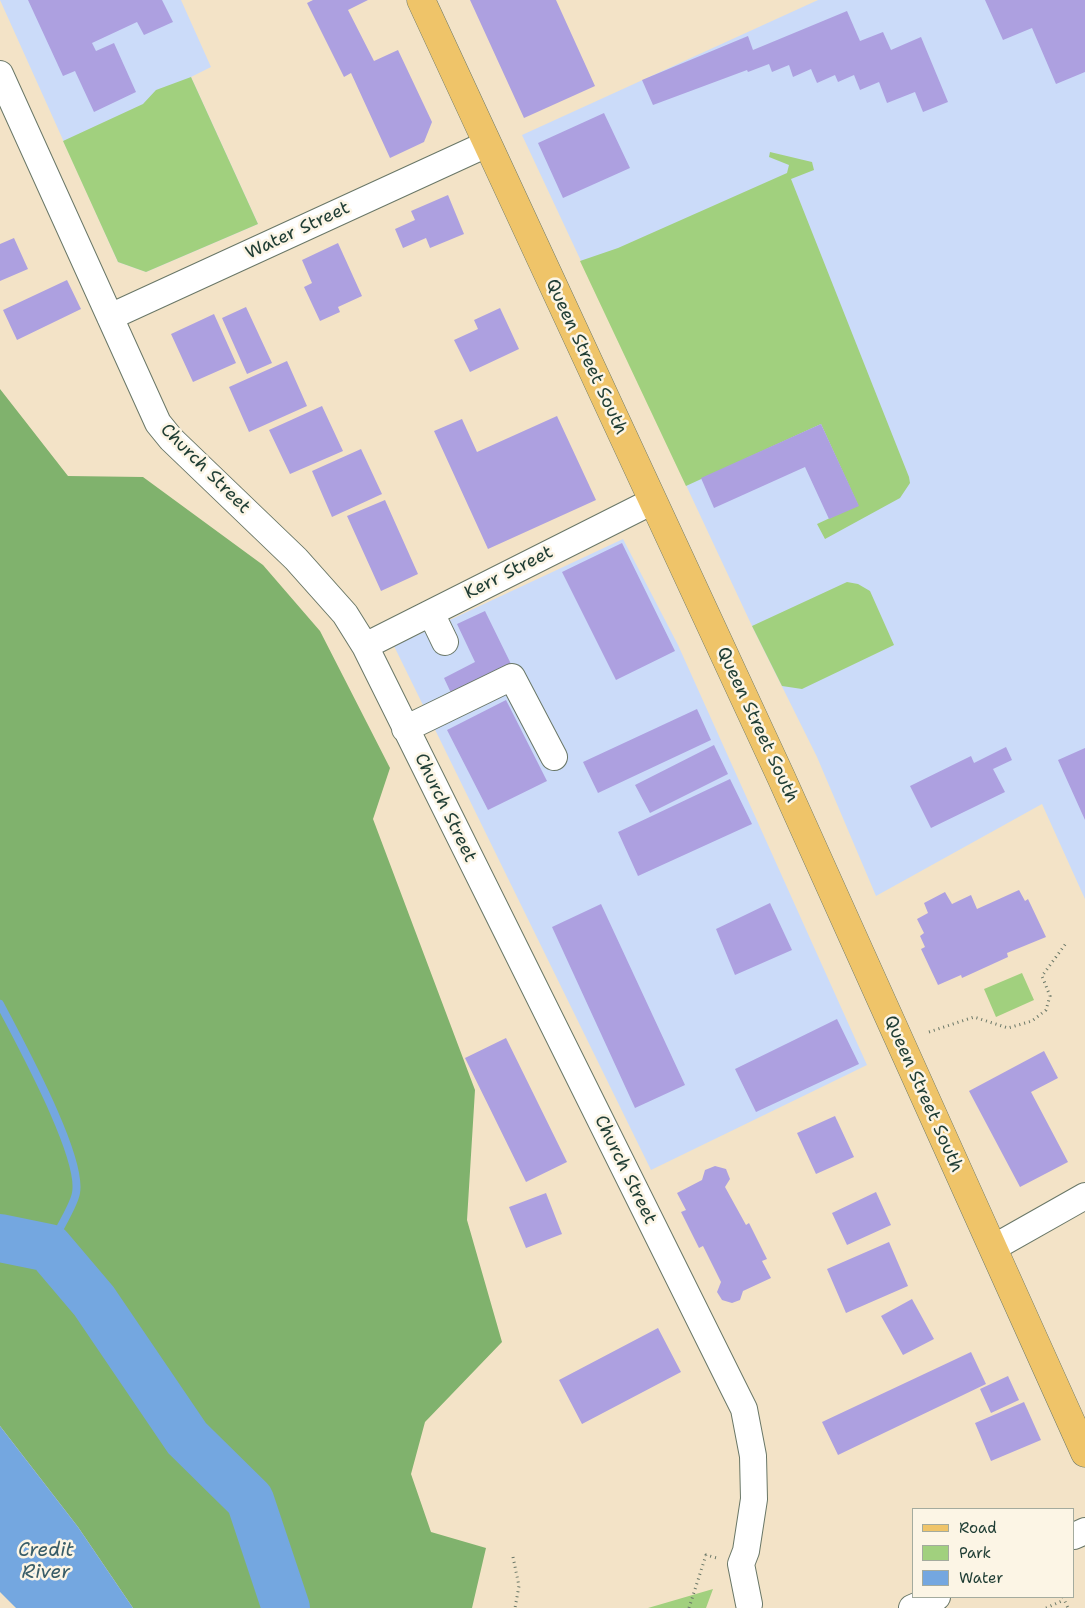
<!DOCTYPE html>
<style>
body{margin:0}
#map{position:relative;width:1085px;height:1608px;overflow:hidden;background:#f3e3c7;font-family:"Shantell Sans",sans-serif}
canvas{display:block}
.legend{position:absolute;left:912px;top:1508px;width:162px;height:90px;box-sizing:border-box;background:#fcf5e5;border:1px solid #a4ab9e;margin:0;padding:6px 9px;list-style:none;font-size:15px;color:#1f3d34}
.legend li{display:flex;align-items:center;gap:10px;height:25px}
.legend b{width:25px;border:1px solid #a4ab9e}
</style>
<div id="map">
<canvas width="1085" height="1608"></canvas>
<ul class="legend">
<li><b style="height:6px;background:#efc469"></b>Road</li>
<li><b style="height:14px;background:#a1d07e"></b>Park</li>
<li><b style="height:14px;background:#74a7e0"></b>Water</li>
</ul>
</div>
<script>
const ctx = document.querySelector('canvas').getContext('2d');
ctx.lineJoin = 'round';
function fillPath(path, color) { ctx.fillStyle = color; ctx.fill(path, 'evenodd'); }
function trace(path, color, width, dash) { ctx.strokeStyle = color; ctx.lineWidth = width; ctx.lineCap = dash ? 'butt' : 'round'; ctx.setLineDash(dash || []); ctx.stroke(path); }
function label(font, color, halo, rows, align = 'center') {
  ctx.font = font + ' "Shantell Sans",sans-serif'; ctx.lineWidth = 5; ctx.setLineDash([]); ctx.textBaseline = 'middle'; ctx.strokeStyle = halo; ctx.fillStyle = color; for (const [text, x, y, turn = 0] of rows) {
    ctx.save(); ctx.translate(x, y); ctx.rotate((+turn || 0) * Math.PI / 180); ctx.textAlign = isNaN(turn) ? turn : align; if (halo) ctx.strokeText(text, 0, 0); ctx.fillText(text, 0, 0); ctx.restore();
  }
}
const built = new Path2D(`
 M0,0H181L211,67L191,77L258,224L146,272L118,262Z
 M818,0H1085V899L1042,804L876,896L817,757L752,626L522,135Z
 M623,539L678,645L867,1065L651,1170L394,646Z`);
const green = new Path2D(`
 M191,77L258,224L146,272L118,262L63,141L143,104L156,90Z
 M770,152L812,162L814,170L791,179L909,477L910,483L900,498L825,539L817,524L858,505L821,424L686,486L580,261L618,248L787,173L789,165L769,157Z
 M847,582L858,584L870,591L894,645L802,689L782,686L752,626Z
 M1022,973L1034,1000L996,1017L984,989Z
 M713,1589L706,1608H648Z`);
const forest = new Path2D(`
 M0,389L68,476L143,477L263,565L320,631L390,768L373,819L475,1090L467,1220L502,1342L425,1422L411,1474L431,1532L486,1548L472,1608H133L78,1527L0,1426Z`);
const water = new Path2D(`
 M0,1426L78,1527L133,1608H16L0,1592Z`);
const stream = new Path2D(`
 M0,1004C19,1041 83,1156 76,1193C74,1206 56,1234 49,1248`);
const river = new Path2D(`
 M0,1238L49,1248L94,1301L187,1438L250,1500L286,1608`);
const building = new Path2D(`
 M28,0H162L173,22L144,35L137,22L92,43L96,51L114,43L136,92L94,112L75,71L63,76Z
 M313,0H368L348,10L374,61L398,50L432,122L424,142L390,158L351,73L344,77L307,3Z
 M470,0H556L595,86L524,118Z
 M985,0H1085V72L1056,84L1032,28L1003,40Z
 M847,11L860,41L883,32L891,50L921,37L948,102L923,112L915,92L887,103L879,82L860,90L854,75L838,82L835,75L817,83L811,69L793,77L789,65L772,72L769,64L748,72L747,70L653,105L642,80L748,36L753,50Z
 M604,113L630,168L563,198L538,143Z
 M448,195L464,234L430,248L426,238L403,248L395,229L415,220L411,211Z
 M14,238L28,269L0,281V244Z
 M338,243L362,296L338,307L340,312L320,321L304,287L312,283L302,260Z
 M67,280L81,309L17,340L3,310Z
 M246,307L272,363L247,374L222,318Z
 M500,308L519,349L470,372L454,340L478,329L474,320Z
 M214,314L236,363L193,382L171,334Z
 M287,361L307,406L249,432L229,387Z
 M322,406L343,451L290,474L269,430Z
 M557,416L596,500L488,549L434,431L462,419L477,452Z
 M821,424L859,506L829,519L805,467L714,508L701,478Z
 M361,449L382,494L332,517L312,471Z
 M385,500L418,574L381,591L347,516Z
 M622,543L675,651L616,680L562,572Z
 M485,611L511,664L451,693L444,678L475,662L457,624Z
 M506,700L547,781L488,810L447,730Z
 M697,709L711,740L598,793L583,762Z
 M714,745L728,774L650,813L635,785Z
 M1006,747L1012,760L993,769L1005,792L931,828L910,786L971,756L974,763Z
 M1085,748V820L1058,760Z
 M730,779L752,824L638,876L618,832Z
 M1019,890L1025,901L1028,899L1046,937L1007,953L1008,957L962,978L961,975L938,985L921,949L925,947L920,936L924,933L917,919L928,913L924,903L945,892L952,904L971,895L977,909Z
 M770,903L792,950L735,975L716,929Z
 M601,904L685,1085L635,1108L552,927Z
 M837,1019L859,1064L756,1112L735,1069Z
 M506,1038L567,1162L526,1182L465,1058Z
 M1044,1051L1058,1078L1031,1092L1068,1162L1020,1187L969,1091Z
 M835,1116L854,1157L816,1174L797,1133Z
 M715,1166L726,1169L730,1179L725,1187L746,1225L749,1223L767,1259L762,1261L771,1278L743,1291L740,1300L732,1303L722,1300L717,1292L721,1282L703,1246L699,1248L681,1212L686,1210L677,1193L702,1180L705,1170Z
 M876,1192L891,1225L847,1245L832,1213Z
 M546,1193L562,1234L526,1248L509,1207Z
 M889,1242L908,1286L846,1313L827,1269Z
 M912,1299L934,1339L903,1355L881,1316Z
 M658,1328L681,1372L582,1424L559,1380Z
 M971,1352L986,1384L838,1455L822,1422Z
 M1008,1376L1019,1400L991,1413L980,1389Z
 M1024,1402L1041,1440L991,1461L975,1423Z`);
const path = new Path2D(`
 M929,1032L974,1017L1008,1028L1032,1021L1046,1010L1050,996L1042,976L1067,942
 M513,1557L519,1586L515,1608
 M1063,1597L1068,1608
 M689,1608L706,1555L717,1558
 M1046,1608L1064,1600`);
const minor = new Path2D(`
 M0,74L158,423L171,439L296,559L345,614L365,646L732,1385L744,1409L753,1456L754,1499L746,1551L741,1564L749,1604
 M110,317L487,144
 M431,613L445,642
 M365,646L653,501
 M405,729L512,677L554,757
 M993,1248L1085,1196
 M1074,1536L1085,1531
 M912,1608L937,1597`);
const major = new Path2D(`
 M421,0L781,777L1085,1453`);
const streetNames = [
 ["Water Street",298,231,-25],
 ["Queen Street South",586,357,65],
 ["Church Street",205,469,45],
 ["Kerr Street",509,573,-27],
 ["Queen Street South",757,725,65],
 ["Church Street",445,808,64],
 ["Queen Street South",923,1094,66],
 ["Church Street",625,1170,64]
];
const waterNames = [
 ["Credit",46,1551],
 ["River",46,1573]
];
fillPath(built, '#cbdbf9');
fillPath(green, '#a1d07e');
fillPath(forest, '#80b26d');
fillPath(water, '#74a7e0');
trace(stream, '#74a7e0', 8);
trace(river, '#74a7e0', 48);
fillPath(building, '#ada0e0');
trace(minor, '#697767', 28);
trace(major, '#697767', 29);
trace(path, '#697767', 3, [1, 4]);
trace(minor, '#fff', 26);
trace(major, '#efc469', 28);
label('18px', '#1f3d34', '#fcf5e5', streetNames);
label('italic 19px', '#395d68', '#fcf5e5', waterNames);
</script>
